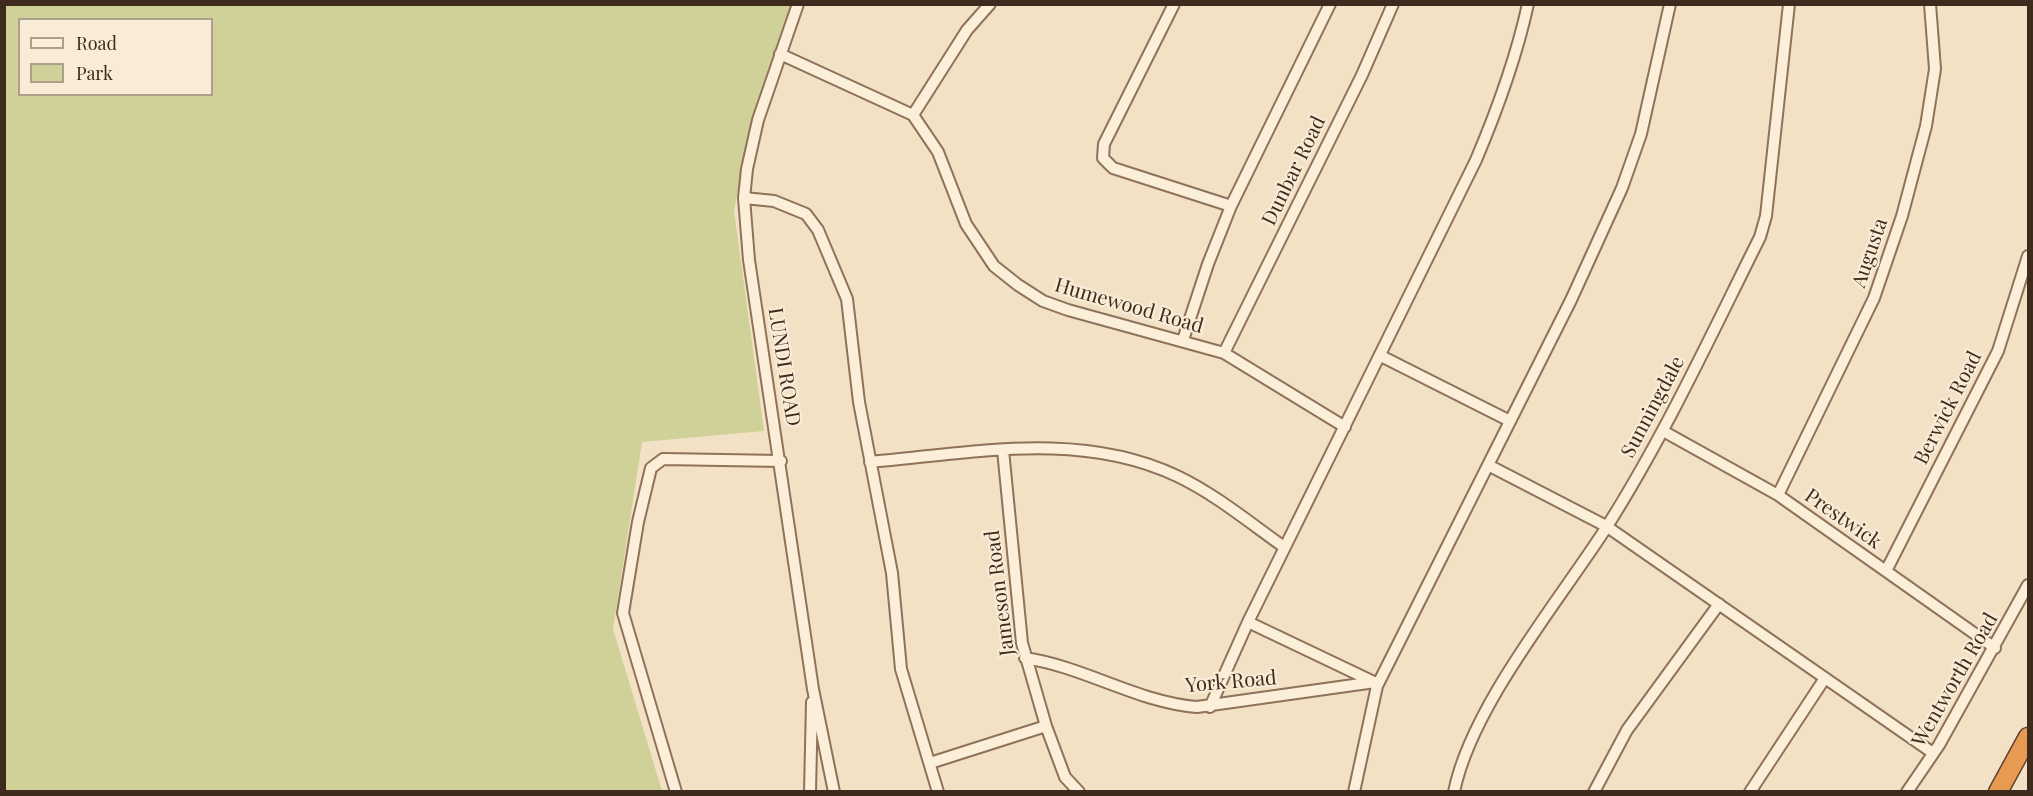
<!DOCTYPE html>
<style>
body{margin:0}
#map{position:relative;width:2033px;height:796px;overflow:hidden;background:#f2e1c5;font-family:"Playfair Display",serif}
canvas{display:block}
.frame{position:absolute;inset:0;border:6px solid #3e2b1e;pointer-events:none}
.legend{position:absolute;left:18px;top:18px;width:195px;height:78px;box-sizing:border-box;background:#f8ecd6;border:2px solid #ae9f8c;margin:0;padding:8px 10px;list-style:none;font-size:18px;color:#3e2b1e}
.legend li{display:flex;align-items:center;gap:12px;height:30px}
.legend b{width:30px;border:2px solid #ae9f8c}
</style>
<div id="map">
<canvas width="2033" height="796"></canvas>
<div class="frame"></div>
<ul class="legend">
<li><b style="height:8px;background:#fbefda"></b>Road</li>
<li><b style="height:16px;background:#cfd198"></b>Park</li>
</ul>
</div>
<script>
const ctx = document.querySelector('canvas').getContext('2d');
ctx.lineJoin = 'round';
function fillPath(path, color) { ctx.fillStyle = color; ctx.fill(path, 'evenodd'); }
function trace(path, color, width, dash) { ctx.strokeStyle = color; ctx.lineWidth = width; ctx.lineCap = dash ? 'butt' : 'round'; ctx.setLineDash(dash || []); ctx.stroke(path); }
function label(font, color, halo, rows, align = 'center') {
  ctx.font = font + ' "Playfair Display",serif'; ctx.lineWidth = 4.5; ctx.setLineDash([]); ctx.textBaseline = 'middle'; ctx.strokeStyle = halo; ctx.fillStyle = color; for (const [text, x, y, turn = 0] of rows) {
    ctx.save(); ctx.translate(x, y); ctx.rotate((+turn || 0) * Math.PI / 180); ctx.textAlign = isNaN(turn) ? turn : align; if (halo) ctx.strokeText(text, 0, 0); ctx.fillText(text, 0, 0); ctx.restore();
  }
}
const green = new Path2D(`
 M5,5H795L752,122L734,211L764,431L642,442L613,629L662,791L5,792ZM20,20H212V94H20Z`);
const street = new Path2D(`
 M798,4L758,120L747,169L744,198L749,260L813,689L834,792
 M1174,4L1104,144L1103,158L1113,168L1231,206
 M780,54L913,115L938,152L966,224L994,266L1018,285L1043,301L1068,310L1224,353L1345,427
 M913,115L967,30L990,4
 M744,198L774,201L806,214L818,230L847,299L859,402L892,573L901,669L938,792
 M1183,340L1208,264L1231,206L1330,4
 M1224,353L1362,75L1393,4
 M1381,356L1510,421
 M1663,431L1778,495L1995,648
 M1003,450L1022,643L1046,726L1065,777L1079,792
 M870,462C972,453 1081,430 1177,476C1215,494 1250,523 1284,547
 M1488,465L1606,526L1933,753
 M1778,495L1874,298L1902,216L1926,126L1935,69L1930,4
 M1886,571L1998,351L2028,256
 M1248,622L1476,160C1498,108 1516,59 1528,4
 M1025,658C1085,667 1137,702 1197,707L1375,682
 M1210,707L1248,622L1376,683
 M930,763L1046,726
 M676,792L623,613L638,522L651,468L663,459L781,461
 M810,792L812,702
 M1354,792L1377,686L1571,300L1622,188L1641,134L1670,4
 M1454,792C1471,707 1559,601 1606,528C1665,435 1711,335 1760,237L1766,216L1789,4
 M1594,792L1627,730L1719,604
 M1750,792L1825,678
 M1907,792L1939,745L2028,585`);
const highway = new Path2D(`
 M1998,792L2028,737`);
const streetNames = [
 ["Dunbar Road",1294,171,-64],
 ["Augusta",1870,253,-71],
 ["Humewood Road",1129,306,16],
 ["LUNDI ROAD",784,367,81],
 ["Sunningdale",1653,407,-62],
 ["Berwick Road",1948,408,-63],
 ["Prestwick",1843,519,35],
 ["Jameson Road",1000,593,-97],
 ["Wentworth Road",1955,680,-60],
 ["York Road",1231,682,-5]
];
fillPath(green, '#cfd198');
trace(street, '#8f7259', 14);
trace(highway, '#5d402e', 21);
trace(street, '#fbefda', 10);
trace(highway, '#e79a51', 18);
label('20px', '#3e2b1e', '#f8ecd6', streetNames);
</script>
